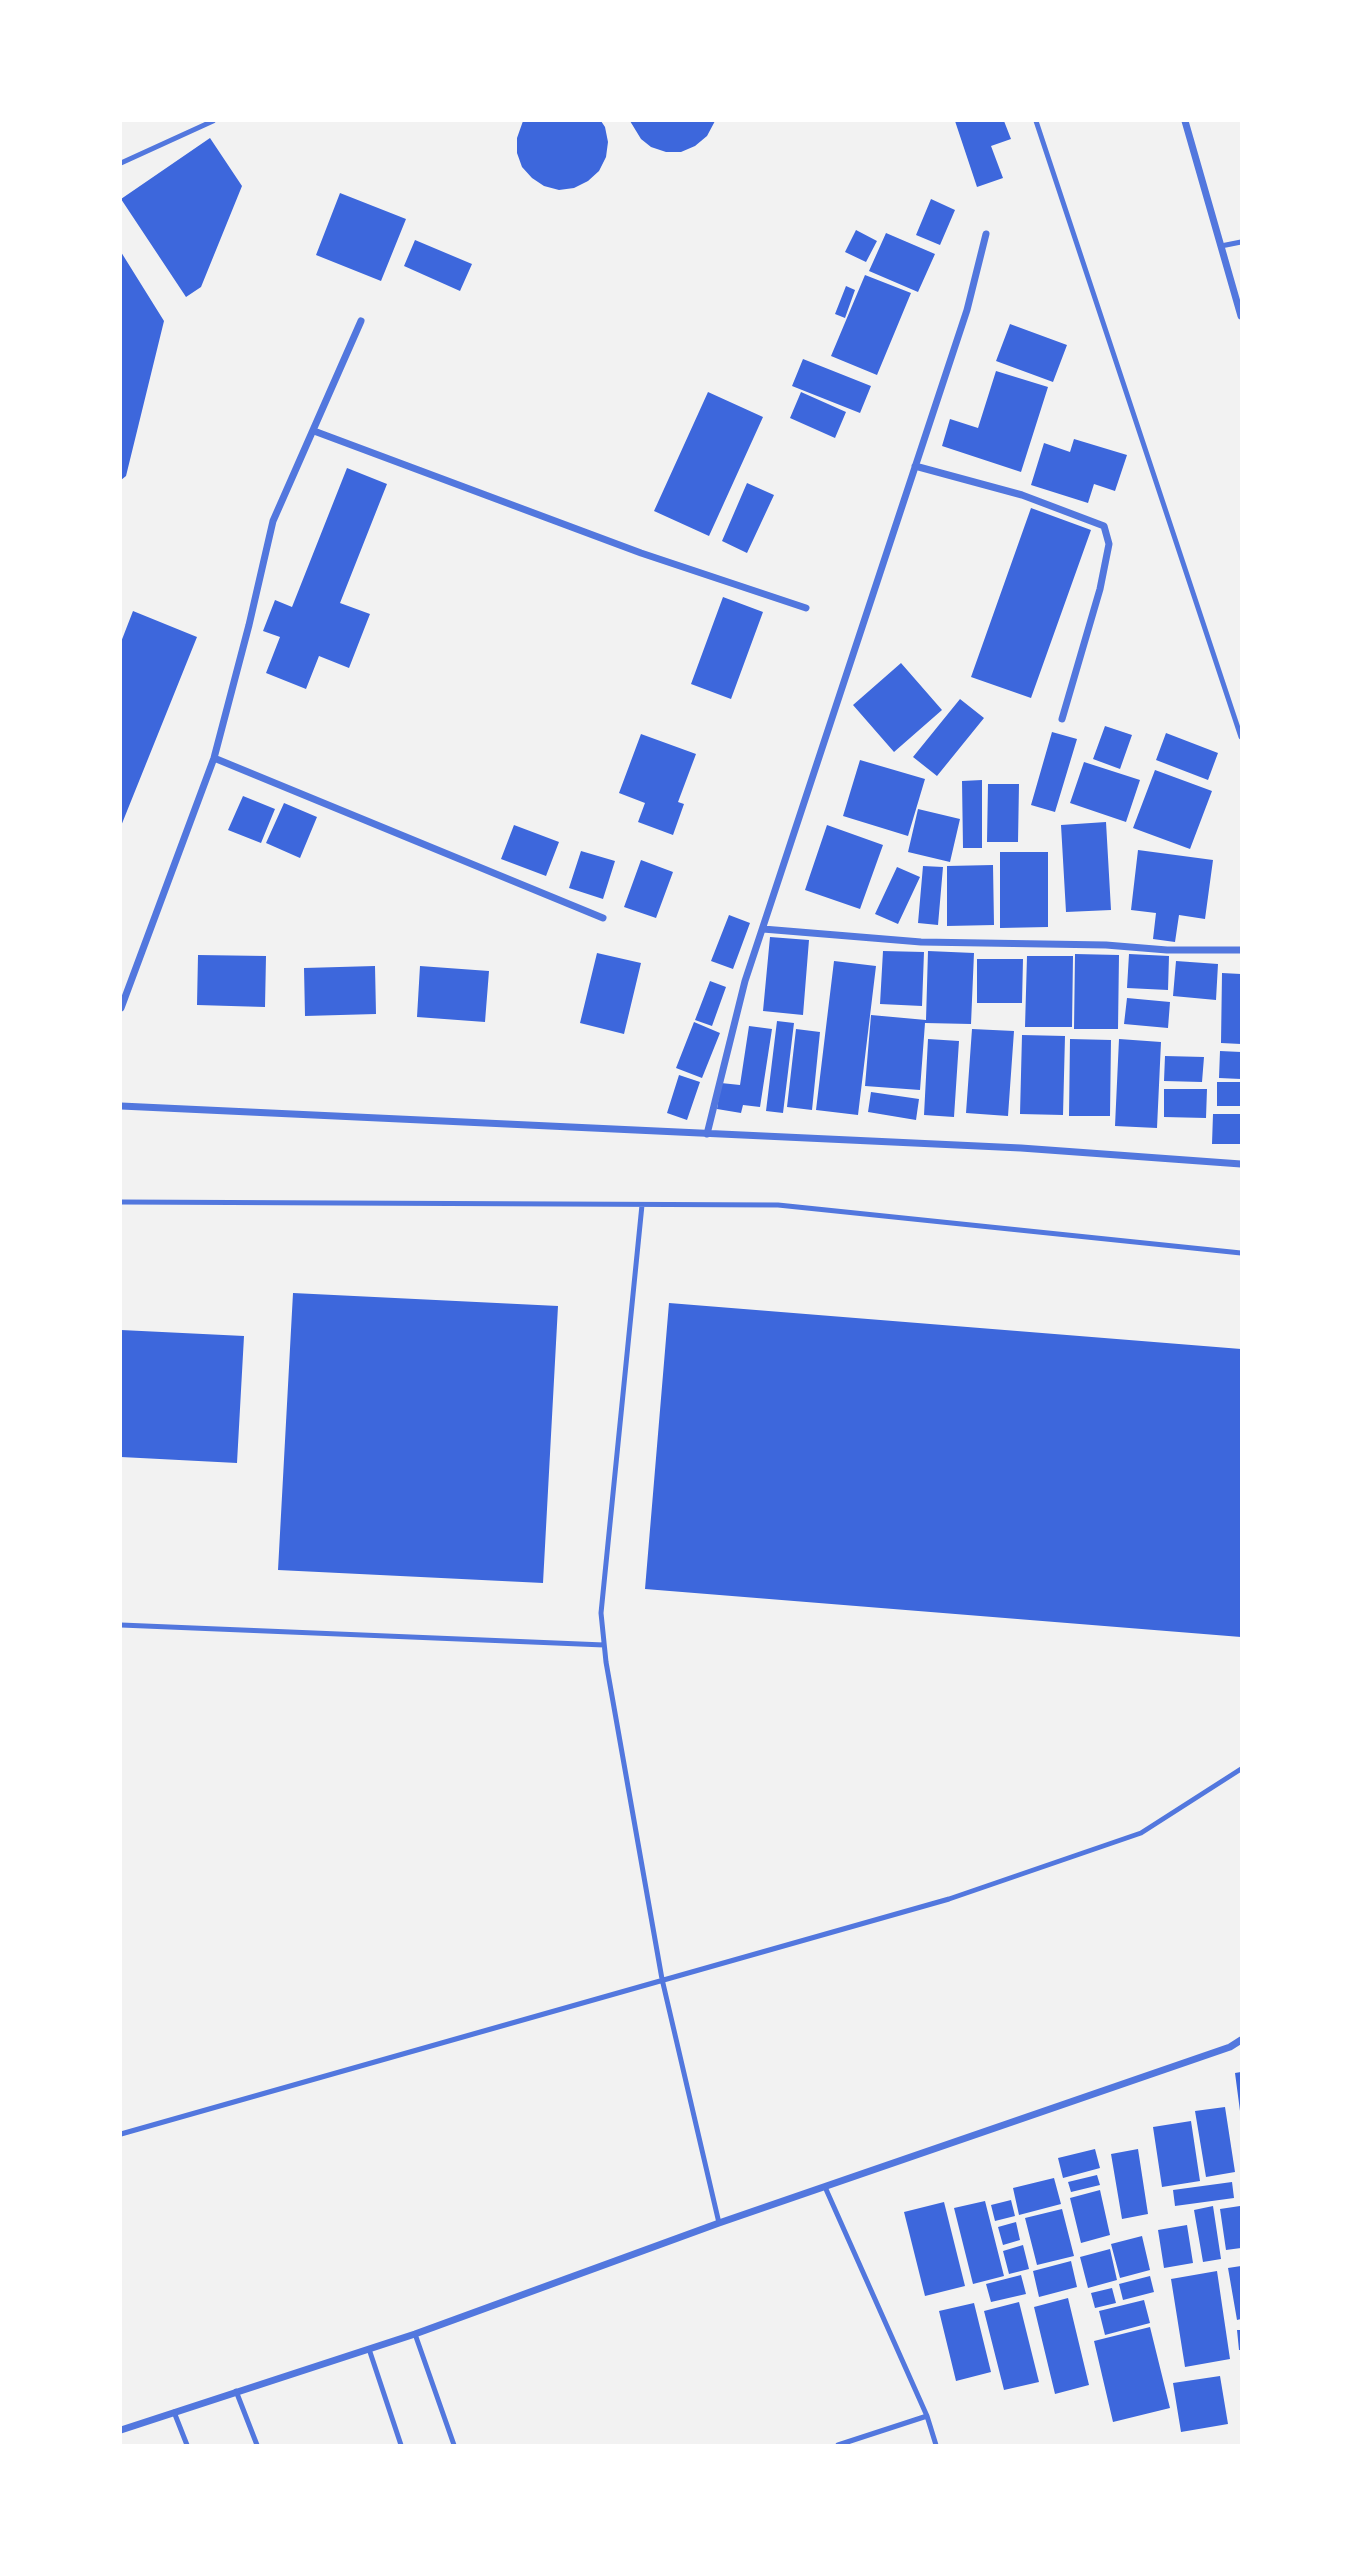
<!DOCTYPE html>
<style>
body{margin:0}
#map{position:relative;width:1362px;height:2566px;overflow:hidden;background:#f2f2f2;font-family:Cabin,sans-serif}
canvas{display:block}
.frame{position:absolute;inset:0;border:122px solid #fff;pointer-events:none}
</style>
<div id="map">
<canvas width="1362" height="2566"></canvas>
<div class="frame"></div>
</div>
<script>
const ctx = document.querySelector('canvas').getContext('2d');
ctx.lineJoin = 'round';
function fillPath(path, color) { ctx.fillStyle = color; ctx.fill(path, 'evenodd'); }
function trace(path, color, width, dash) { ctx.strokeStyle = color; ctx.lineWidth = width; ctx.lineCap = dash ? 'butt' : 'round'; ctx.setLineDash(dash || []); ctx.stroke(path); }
const building = new Path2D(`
 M523,121H601L605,127L608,142L606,157L599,171L588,181L574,188L559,190L544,186L532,178L522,167L517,153V138Z
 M630,121H715L707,136L695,146L681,152H666L651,147L641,139Z
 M955,121H1004L1011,139L991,146L1003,178L977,187Z
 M210,138L242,186L201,287L186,297L121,199Z
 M340,193L406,219L381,281L316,255Z
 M931,199L955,210L940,245L916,235Z
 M856,230L877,241L866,262L845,252Z
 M886,233L935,254L918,292L869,271Z
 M415,240L472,264L460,291L404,266Z
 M121,252L164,321L126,476L121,480Z
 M865,275L911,293L877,375L831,356Z
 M846,286L855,290L845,318L835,314Z
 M1010,324L1067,345L1053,382L996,361Z
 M803,359L871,386L860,413L792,386Z
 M996,371L1048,387L1021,472L942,446L950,419L978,428Z
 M708,392L763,417L709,536L654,511Z
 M801,392L846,412L835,438L790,418Z
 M1074,439L1127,455L1115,491L1094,484L1088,503L1031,485L1044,443L1070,452Z
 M347,468L387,484L340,603L370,614L349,668L319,656L306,689L266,673L280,637L263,631L275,600L292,607Z
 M747,483L774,495L747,553L722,541Z
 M1031,508L1091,530L1031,698L971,677Z
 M723,597L763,612L731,699L691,684Z
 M133,611L197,637L121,826V642Z
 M901,663L942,710L894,752L853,705Z
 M960,699L984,718L937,776L913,757Z
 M1105,726L1132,735L1120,769L1093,759Z
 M1052,732L1077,739L1055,812L1031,805Z
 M1166,733L1218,753L1208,780L1156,760Z
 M641,734L696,754L678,802L684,804L673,835L638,822L645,803L619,793Z
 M860,760L925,779L908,836L843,816Z
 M1084,762L1140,780L1126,822L1070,803Z
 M1155,770L1212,791L1190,849L1133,828Z
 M982,780V848H963L962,781Z
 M988,784H1019L1018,842H987Z
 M243,796L275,809L261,843L228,830Z
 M284,803L317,817L300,858L266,843Z
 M918,809L960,819L950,862L908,852Z
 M1106,822L1111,910L1066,912L1061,825Z
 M514,825L559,842L546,876L501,859Z
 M827,825L883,845L860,909L805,890Z
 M1138,850L1213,860L1205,919L1179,915L1175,942L1153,939L1156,913L1131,910Z
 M581,851L615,861L603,899L569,888Z
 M1000,852H1048V927L1000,928Z
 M641,860L673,872L656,918L624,907Z
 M993,865L994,925L947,926V866Z
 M923,866L943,867L938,925L918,923Z
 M897,867L920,877L898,924L875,914Z
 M729,915L750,923L733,969L711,961Z
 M770,937L809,940L803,1015L763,1011Z
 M883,951L924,952L922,1006L880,1004Z
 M928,951L974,953L971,1024L925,1023L920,1090L865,1086L871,1015L926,1020Z
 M597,953L641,963L624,1034L580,1023Z
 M1075,954L1119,955L1118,1029H1074Z
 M1129,954L1169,956L1168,990L1127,988Z
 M198,955L266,956L265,1007L197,1005Z
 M1027,956H1073L1072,1027H1025Z
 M977,959H1023L1022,1003H977Z
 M834,961L876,966L858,1115L816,1110Z
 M1176,961L1218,964L1216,1000L1173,996Z
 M375,966L376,1014L305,1016L304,968Z
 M420,966L489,971L485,1022L417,1017Z
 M1222,973L1241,974V1044L1221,1043Z
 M710,981L726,987L712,1026L695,1020Z
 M1127,998L1170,1002L1168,1028L1124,1024Z
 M777,1021L794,1023L783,1113L766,1111Z
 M694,1022L720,1033L702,1078L676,1068Z
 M749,1026L772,1029L760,1107L743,1105L741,1113L717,1109L721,1083L740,1085Z
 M796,1029L820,1032L812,1110L787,1107Z
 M972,1029L1014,1031L1008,1116L966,1113Z
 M1022,1035L1065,1036L1063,1115L1020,1114Z
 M928,1039L959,1041L954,1117L924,1115Z
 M1070,1039L1111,1040L1110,1116H1069Z
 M1119,1039L1161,1042L1157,1128L1115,1126Z
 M1220,1051L1241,1052V1079L1219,1078Z
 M1165,1056L1204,1057L1202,1082L1164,1081Z
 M679,1075L700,1082L687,1120L667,1113Z
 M1217,1082H1241V1106H1217Z
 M1164,1089H1207L1206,1118L1164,1117Z
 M871,1092L919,1099L916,1120L868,1112Z
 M1213,1114H1241V1144H1212Z
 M293,1293L558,1306L543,1583L278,1570Z
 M669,1303L1241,1349V1637L645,1589Z
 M121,1330L244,1336L237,1463L121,1457Z
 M1241,2072V2111H1240L1235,2073Z
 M1225,2107L1235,2172L1206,2177L1195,2111Z
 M1191,2121L1200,2181L1162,2187L1153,2127Z
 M1095,2149L1100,2168L1063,2178L1058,2158Z
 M1138,2149L1148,2214L1122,2219L1111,2154Z
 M1097,2175L1100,2185L1071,2192L1068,2182Z
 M1054,2178L1061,2204L1019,2215L1013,2188Z
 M1232,2182L1234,2198L1175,2206L1173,2190Z
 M1100,2190L1110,2235L1081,2243L1070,2198Z
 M1011,2200L1015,2216L995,2221L991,2205Z
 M985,2201L1004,2276L973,2284L954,2208Z
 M944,2202L965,2286L925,2296L904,2212Z
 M1213,2206L1221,2259L1203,2262L1194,2210Z
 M1240,2206L1241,2248L1226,2250L1220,2209Z
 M1062,2209L1074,2256L1037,2265L1025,2218Z
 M1016,2222L1020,2240L1003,2245L998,2227Z
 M1187,2225L1193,2263L1164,2268L1158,2230Z
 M1142,2236L1150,2270L1120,2278L1111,2244Z
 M1023,2245L1029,2269L1009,2274L1003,2251Z
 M1110,2249L1117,2280L1088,2288L1080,2257Z
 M1071,2261L1077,2287L1039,2297L1033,2271Z
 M1241,2266V2319L1237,2320L1228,2268Z
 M1217,2271L1230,2359L1185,2367L1171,2279Z
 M1021,2275L1026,2294L991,2302L986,2284Z
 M1150,2276L1154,2292L1123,2300L1119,2284Z
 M1112,2288L1116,2303L1095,2308L1091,2293Z
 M1068,2298L1089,2385L1055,2394L1034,2307Z
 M1144,2300L1150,2323L1105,2335L1099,2311Z
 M1019,2302L1039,2382L1004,2390L984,2311Z
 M974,2303L991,2372L956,2381L939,2311Z
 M1150,2327L1170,2408L1113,2422L1094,2341Z
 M1237,2330H1241V2350H1239Z
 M1220,2376L1228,2424L1181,2432L1173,2383Z`);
const service = new Path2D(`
 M1036,121L1241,737
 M121,163L213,121
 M1221,246L1241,242
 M121,1202L778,1205L1241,1253
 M642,1205L601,1613L606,1662L662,1979L719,2223
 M121,1625L604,1645
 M121,2134L949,1899L1141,1833L1241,1769
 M825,2187L927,2416L936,2445
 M415,2334L454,2445
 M369,2349L401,2445
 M236,2391L257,2445
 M174,2412L187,2445
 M838,2445L927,2416`);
const minor = new Path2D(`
 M1185,121L1241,316
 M314,431L641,553L806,608
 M915,466L1022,495L1104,526L1109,544L1100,589L1062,719
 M214,758L603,918
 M763,929L921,942L1106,945L1167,950H1241
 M121,1008L214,758L249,625L273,521L361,321
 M121,1106L1021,1148L1241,1164
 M707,1134L745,981L967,310L986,234
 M121,2430L415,2334L719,2223L1230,2047L1241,2040`);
fillPath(building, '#3d67dc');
trace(service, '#5277de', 5);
trace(minor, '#5277de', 7);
</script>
